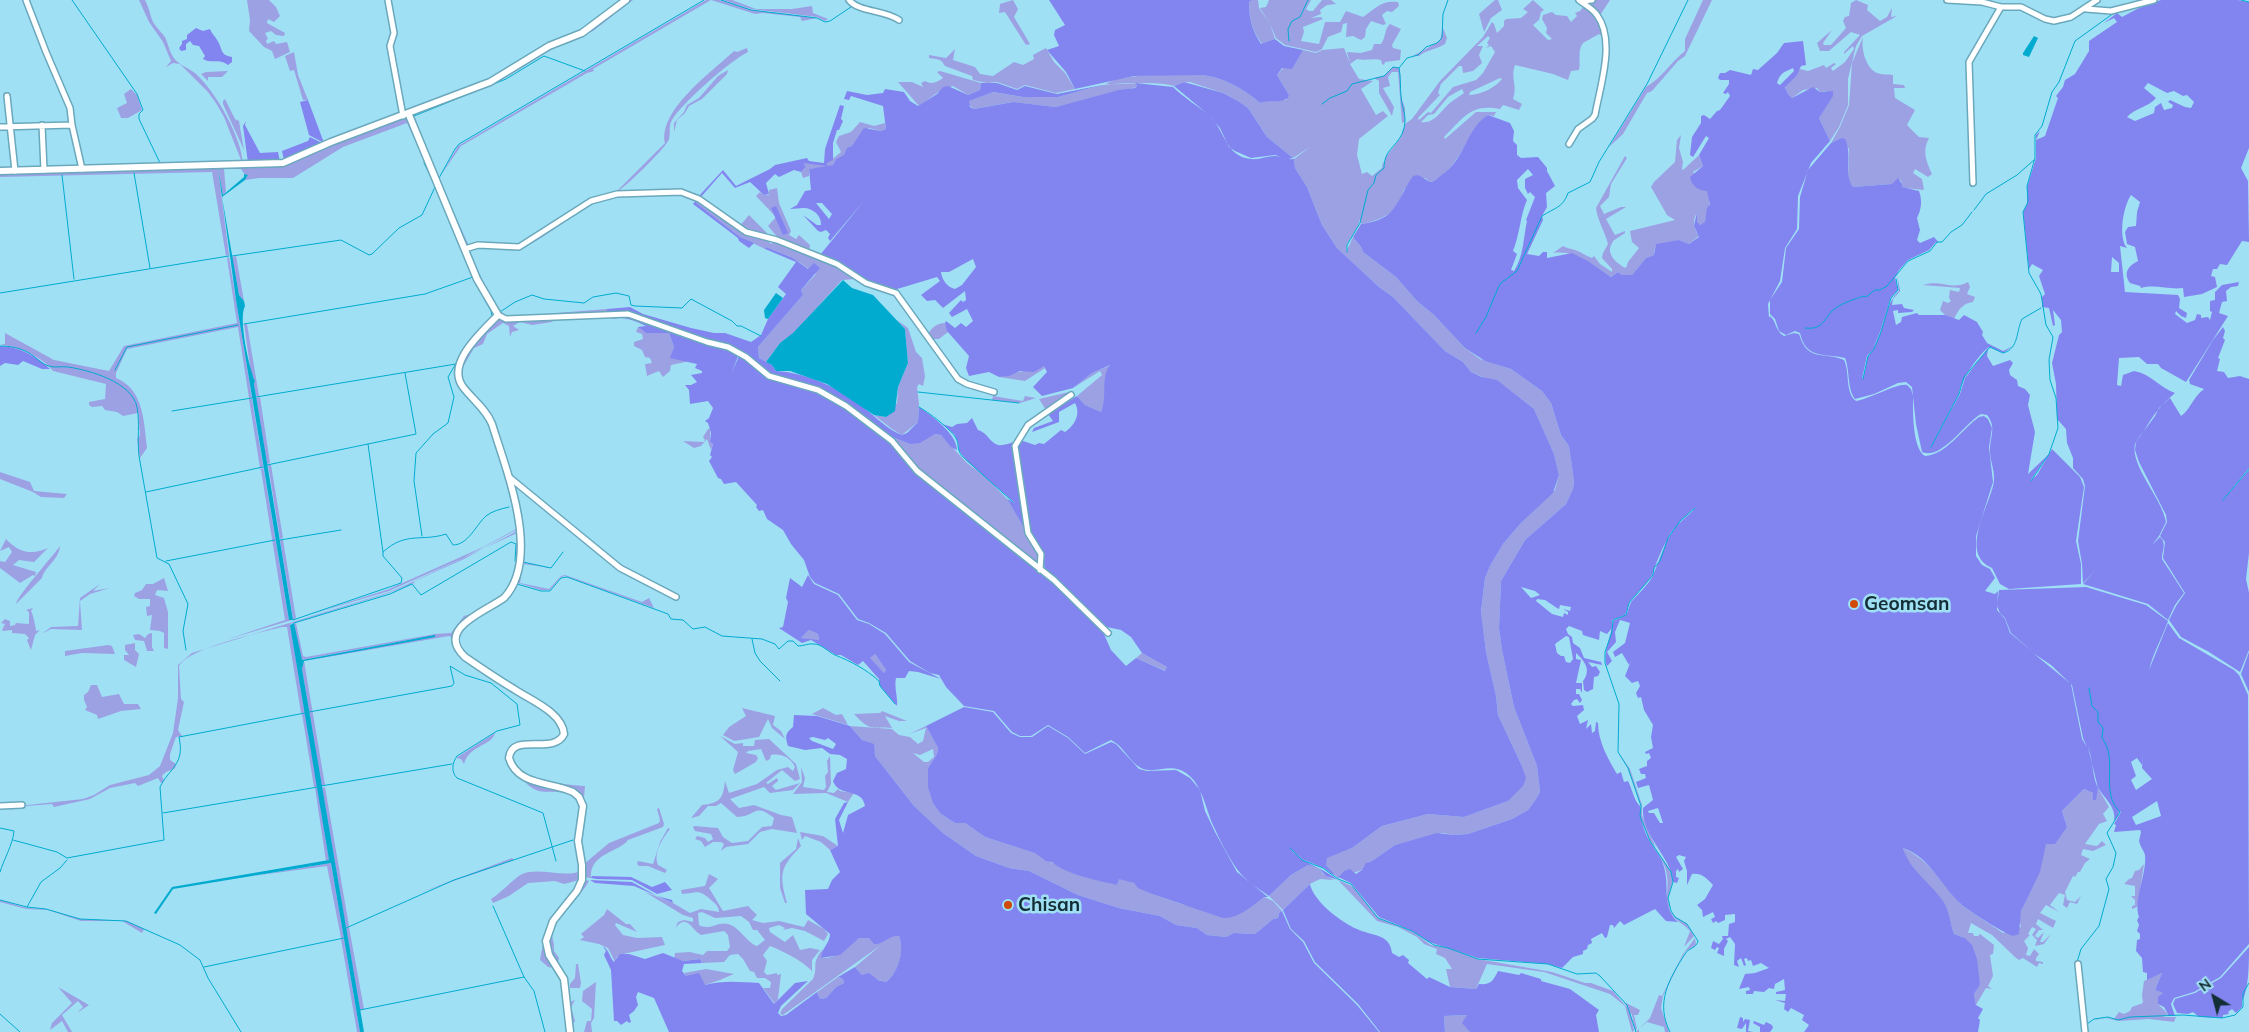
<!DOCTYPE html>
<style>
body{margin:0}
#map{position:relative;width:2249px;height:1032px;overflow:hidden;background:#a0e0f5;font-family:Mulish,sans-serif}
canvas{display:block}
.north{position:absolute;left:2189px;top:972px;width:50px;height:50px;-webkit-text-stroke:4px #a0e0f5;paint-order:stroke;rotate:323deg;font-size:14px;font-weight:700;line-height:20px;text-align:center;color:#142e36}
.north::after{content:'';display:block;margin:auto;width:18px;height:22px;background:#142e36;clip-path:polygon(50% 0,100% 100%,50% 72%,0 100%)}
</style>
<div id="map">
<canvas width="2249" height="1032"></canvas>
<div class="north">N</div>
</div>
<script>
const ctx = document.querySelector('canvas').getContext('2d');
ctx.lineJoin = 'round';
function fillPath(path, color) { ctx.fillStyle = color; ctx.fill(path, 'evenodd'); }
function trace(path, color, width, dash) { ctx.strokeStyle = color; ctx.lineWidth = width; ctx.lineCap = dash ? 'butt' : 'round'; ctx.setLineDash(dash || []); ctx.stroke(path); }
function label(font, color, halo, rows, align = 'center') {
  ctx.font = font + ' Mulish,sans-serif'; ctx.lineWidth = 5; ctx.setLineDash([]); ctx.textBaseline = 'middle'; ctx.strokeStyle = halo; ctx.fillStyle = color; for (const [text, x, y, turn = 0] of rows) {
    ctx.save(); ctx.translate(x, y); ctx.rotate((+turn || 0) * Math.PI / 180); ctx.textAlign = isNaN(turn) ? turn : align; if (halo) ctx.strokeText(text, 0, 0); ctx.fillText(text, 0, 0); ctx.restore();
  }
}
const green = new Path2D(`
 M139,0H145C149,7 150,15 153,22C156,27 161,32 165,37C168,43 169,50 172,55C177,65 188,67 196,74C216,92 242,138 243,165L82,167L83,165L241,163V160L224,117L216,103L208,92L180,64L173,63L166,67L171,61L163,42L149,22Z
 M247,0H269L276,7L280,16L274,22L268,19L267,23L285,33L284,36L276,35L271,31L265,33L268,39L266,40L267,44L274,41L276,44L287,42L290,52L275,59L272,51L264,47L249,31L250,20Z
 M628,0H633L593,31L554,48L505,78L414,115L438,178L469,246L467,247L411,117L413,114L490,83L563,41Z
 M706,0H719L752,10L817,18L802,21L800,17L763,13L755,14L711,0L593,69L594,71L587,73L461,146L441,175L458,146Z
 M723,0H732L756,9H792L812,6L813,13L828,19L825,21L817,17L751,9Z
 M1013,0L1018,9L1014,17L1030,44L1026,45L1005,12L999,13L1000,4Z
 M1252,0H1258L1259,8L1270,24L1275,39L1262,44C1252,30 1249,19 1249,2Z
 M1269,0H1311L1306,9L1309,11H1313L1322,0H1331L1336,4L1327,5L1320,10L1321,14L1311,18L1321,17L1323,19L1303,27L1304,32L1301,41L1319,44L1325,22H1340L1346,11L1363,17C1376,8 1381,0 1398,2L1399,6L1392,12L1387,11L1382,15L1386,24L1383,25L1371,21L1366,29L1365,37L1361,40L1353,36L1346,37L1347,23L1343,24L1341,32L1328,37L1322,49L1316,52L1285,45L1276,38L1270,24L1260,8L1266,7Z
 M1495,0H1498L1502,10L1491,18L1484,32L1479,14Z
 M1533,0L1544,10L1541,12L1539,20L1533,25L1548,40L1552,39L1546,33L1547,28L1542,19L1543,15L1552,12L1556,15L1567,16L1571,22L1577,16L1575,13L1580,11L1585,5L1596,15L1604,38L1599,34L1583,43C1577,51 1581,61 1579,70L1571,71L1568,80L1553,74L1515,65C1510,77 1518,86 1513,99L1522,104L1519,110L1503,105L1500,109C1471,103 1463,118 1444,137L1445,139L1476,112H1496L1494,116L1488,115C1467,132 1456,176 1430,182L1425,178C1419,181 1408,185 1404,190C1402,193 1402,198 1400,201C1393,215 1375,222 1361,224L1360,219L1358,226L1347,244L1346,252L1353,237L1361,247L1363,252L1396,277L1417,301L1434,315L1465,348L1480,359L1511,369L1542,391L1551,403L1561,435L1569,446L1574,480L1573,489L1566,504L1525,540L1501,581L1499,628L1502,650L1514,707L1537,766L1540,792L1536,799L1528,810L1512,819L1468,834L1454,835L1442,833L1395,845L1372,861L1368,862L1362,870L1338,878L1326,865V858L1352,848L1382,826L1428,814L1464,817L1508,801L1521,764L1498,715L1496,696L1486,652L1481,613L1485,578L1490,566L1503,544L1521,523L1555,490L1559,475L1554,454L1534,409L1504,386L1471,372L1463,362L1445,351L1393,297L1379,287L1337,248L1322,225L1307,187L1295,168L1294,159L1310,147L1293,158L1267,137L1248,108L1238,101L1223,93L1190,82H1184L1174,86C1152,80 1129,85 1106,84C1120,73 1182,75 1202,75C1223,77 1244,89 1260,103L1268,100H1286L1289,95L1277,75L1283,68C1296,69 1296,59 1303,50L1316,53L1322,50L1344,48L1350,63L1347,52L1361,53L1372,50L1374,44H1381C1386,38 1384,29 1390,24L1401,29L1392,45L1393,48L1401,50L1400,60L1385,62L1384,65L1382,64L1381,60C1373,58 1364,61 1357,59L1350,64L1359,79L1373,81L1361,89L1376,115L1383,111L1388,116L1359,139L1357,155L1362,174L1367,172L1372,176L1382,168L1383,161L1385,168V158L1401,137L1405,124L1412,119L1440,81L1483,37L1492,22L1494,24L1497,33L1504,26V21L1506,19L1521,18L1528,12L1523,9ZM1488,36L1490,38L1487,43L1489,45L1486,48L1491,46L1495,52L1483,73L1476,80L1453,87L1431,113L1428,112L1419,120L1418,118L1440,95L1438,93L1441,84L1459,66H1462L1463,73L1473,71L1482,63L1479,55L1483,46H1477ZM1500,78L1502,79C1495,88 1480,95 1469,95L1470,92ZM1462,89L1464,93C1460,96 1455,99 1451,102C1441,110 1435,124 1421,122L1428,115L1434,114L1448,97Z
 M1594,0H1610L1599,17L1586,2Z
 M1703,0H1712L1685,56L1678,61L1652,91L1647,93L1623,134L1609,147L1646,87C1662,78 1671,62 1685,51V39Z
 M1856,0L1868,5L1867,10L1880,21L1887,17L1892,8L1891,17L1897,16L1862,36L1856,46L1848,79V105L1839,127L1830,141L1819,118L1826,105L1827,91L1820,92L1817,88L1803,90L1792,98L1788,94L1785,86L1800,69L1808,71L1824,65L1826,68L1834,63L1836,64L1831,68L1833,71L1845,62L1854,49L1853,46L1844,54V52L1860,35L1851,32L1829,51H1820L1817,43L1832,30L1823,43L1824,45H1831L1846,28L1843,21L1845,17L1849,16L1851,3Z
 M1443,28L1447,38L1445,44C1437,49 1426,50 1419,56H1412C1415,55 1437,43 1440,40Z
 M1863,37C1861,48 1865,67 1877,73C1882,75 1888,74 1893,75V84L1904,85L1905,88H1894L1895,98L1915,110L1907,125L1919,137L1929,138C1922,151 1926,161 1932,174L1928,177L1915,169L1913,173L1922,179L1924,190L1904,188L1902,187L1901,180L1892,184L1853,187L1848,181L1849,149L1841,138L1831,143L1840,127L1849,105L1852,63Z
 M747,48L748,52C731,60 681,104 672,120C668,127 671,133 669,139C667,147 623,190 615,193L665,143C658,110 713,71 734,51L737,52Z
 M1046,48L1054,62L1065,73L1075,89L1056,93L1025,85L1017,89L997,82L987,83L973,80L972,76L945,66C940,57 937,60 929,58V55L946,58L955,49L953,60L975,67L980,74L993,76L1014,62L1023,65L1034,59L1033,55Z
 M294,52L298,75L308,100H303L294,70L290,71L285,56Z
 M1393,67L1399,68L1400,71L1401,97L1405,108V122L1402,123L1398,72H1392L1388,77L1390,86L1383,88L1394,107L1392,116L1379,93V81L1374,78L1384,76Z
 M728,70L727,74L702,99L689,106L685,113L677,120L674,132V123L684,112L687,105L699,98L718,76Z
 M228,71L222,77H208V81L201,74L206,72Z
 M940,71L981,83L980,90L968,95L953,86L941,90L919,106L898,82H912L923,87L921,83L925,81C932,85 937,82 943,78L937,72Z
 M1127,83H1135L1137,87L1056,107L1012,102L974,109L969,105V101L992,92L1023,97H1058L1102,85Z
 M131,89L137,95L142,110L128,118H121L117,108L127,103L124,94Z
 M225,99L235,119L239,121L244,150L223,104V101Z
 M405,117L410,122L461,243L459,248V243L436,186L407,123L343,147L293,178H259L245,180L248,175H245L241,169H224L226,192L223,195L218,168L229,255L226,256L212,172L0,177V172L276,165Z
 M860,122L874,126L885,123L886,129L881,131L869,128L845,155L836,159L833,165L829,167L809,169V176L803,178L801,172L806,167L802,163C825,160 820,170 841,152L836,142L839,136L851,132Z
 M1681,135L1679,148L1683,162L1682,169L1683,170L1699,155L1703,166L1693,172C1701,182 1713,193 1709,206C1707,212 1706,216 1705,223L1700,225L1697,221V213C1692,220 1694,230 1699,236L1689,244L1679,240L1655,247L1654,255L1646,258L1632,275H1622L1618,272L1611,277C1593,265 1576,250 1553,253L1563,246C1568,249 1570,248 1575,250C1581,252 1586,256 1592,258L1594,256L1600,264L1612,272V269L1602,258L1603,253L1608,244C1605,232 1597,219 1596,208L1625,156L1627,158L1611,184L1609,197L1600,206L1604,214L1621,207H1626L1606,219L1615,235L1625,231V233L1613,241C1612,244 1610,246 1610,249C1609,257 1620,266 1626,268L1628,262L1639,248L1632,242L1630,231L1675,220L1667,215L1651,187L1654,182L1675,162L1677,140Z
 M777,188L779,203L791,231L789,235L796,239L799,235L810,245L809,251L779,239L768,226L776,217L756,196L760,192L764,195H769V190Z
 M675,192L687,194L697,199L695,201C680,190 621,194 602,198L591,202C574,214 534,247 515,250C501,252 483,241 470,251L490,299L499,312H502L505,317L607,309V313L503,318C487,309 474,269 468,252C481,238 505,252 521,247L591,202C616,191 648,192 675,192Z
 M698,200L746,234L767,240L771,244L776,240L829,261L856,279L842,280L793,334L780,343L766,362L759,358L758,347L803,295L801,290L816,274L793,258L766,247L765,249L740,237L695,203Z
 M749,215L767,233L762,236L739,227Z
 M236,256L244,301L239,295L232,257Z
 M229,257L252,398H249L238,327L127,349L116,373V378C144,389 144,423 147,448L140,458L137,439L140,435L138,413L123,416L117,412L105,410L102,406L92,407L89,405V402L105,399L106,384L53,371C43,357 17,346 0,345L5,344V333L54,360L109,371L124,346L237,323L227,258Z
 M1968,282L1970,287L1967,294L1975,297L1973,302C1963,303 1958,310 1954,319L1945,315L1940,310L1943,301L1948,303L1951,301L1949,298L1950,290L1959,292L1960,288L1923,285C1940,279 1952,291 1968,282Z
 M619,315L613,319L611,317L554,320L552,322L532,325L520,322L513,326L519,330L512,332L510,337L509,326L503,323L487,334L483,344L474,348L463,367L461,379L491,414L502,445L500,446C497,436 495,425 490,416C483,404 469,397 462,384C449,362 483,331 498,317L506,320V322L508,323L507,320Z
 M897,320L908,328L916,352L922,358L925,376L923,386L919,384L917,387L919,404L918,422L902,435L892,429L874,415L886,417L897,403L898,387L908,363L905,329Z
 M945,323L948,332L939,339H931L928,335C931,327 938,323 945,323Z
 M244,324H247L259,396H256L254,384L255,381L251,373Z
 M638,327L646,333H669L674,347L671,358L690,361L671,365L670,371L663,377L659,371L647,376L645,364L652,363L650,358L645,357L642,350L634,346V342L643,339L642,334L636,332Z
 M1111,365L1103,407L1101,412L1085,405L1077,396L1102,375L1100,371L1073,388L1092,373Z
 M1044,366L1045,368L1025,381L999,377C1006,376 1012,373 1019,372C1029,370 1034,371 1044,366Z
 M1073,391L1074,393L1046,410L1039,399Z
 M993,396L1023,401L1025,396L1036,398L1020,403L992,400Z
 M260,397L270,463L267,464L256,398Z
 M249,399H252L289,620L293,619L280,540H283L296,618L293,620L389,589L483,547L518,528V529L463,558L389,591L225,640L285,620L261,470L258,468L261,469L263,468H260Z
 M708,429H710V442L713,444L711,450L707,439L701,446L694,448L683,441L704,442L705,440L703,437Z
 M935,434L941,435L967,463L987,478L1007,499L1039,552V562L1035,563L916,468L902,447L887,435L910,444Z
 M268,465H271L283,538L280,539Z
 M0,472L30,482L34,491L67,494L64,498L41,497L33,492L0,479Z
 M517,531L520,532V536C518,553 519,575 510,589C496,611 428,625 464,658C481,669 497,680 514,691C526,699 568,719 562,737L555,742L516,745L511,749L508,759C518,795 574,777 582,804C585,816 577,830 577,842C576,857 585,872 578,887C570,905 549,914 545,937C543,953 554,963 561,975C569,991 567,1014 569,1032C560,1019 570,990 553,968L548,967L540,960C543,943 546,928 556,912C563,901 576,894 579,880L564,884L555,881L528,883L509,896L493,903L491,899C501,893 513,879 522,874C539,867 561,877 578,872L579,869L575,845L580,818L579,801C568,788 554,794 539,791C531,789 526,783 521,778C509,767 498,757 514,744L558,739L562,734C560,723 544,707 534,706L532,703L467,662L456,650L452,638L449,636L304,661L325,785L321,786L302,669L304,661L435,635L301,660L294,624L296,623L303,656L306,657L435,634L451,633L464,616L478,612L509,590L516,564L517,533L414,581L415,585L414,583L389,593L290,624L305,713H301L287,627H282C259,633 191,647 179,666L181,699L184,702L178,730L182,736L176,737L170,754V760L176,764L175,768C171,771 166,770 162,776L164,781L161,783L158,778L138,786L135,783L110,788L90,799L54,807L52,804L0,808L83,799L94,795L110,785L149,775L160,766L173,733L178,698V665L192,653L390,592L464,559Z
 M6,539C18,552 31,556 48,548L34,562L19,560L13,565L36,572L35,576L33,575L20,583L0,568V561L5,562L12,552L9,547L0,551Z
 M60,546C59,560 45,566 42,578L16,604C17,596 53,556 60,546Z
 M521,562L551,568L523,564L520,583L549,589L561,576L565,575L642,602L649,598L654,608L565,576L561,577L550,590H541L518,583Z
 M164,578L168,591L157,590L155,595L164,598L168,612V649L164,648V633L160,631L150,630L152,615L147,616L146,607L150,606V599H139L134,596L135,593L142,590L146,584H153Z
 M100,584L93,591L110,588L90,594L80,601L82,630L51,629L42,634L51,627L78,626L80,598Z
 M33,608L31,611C33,614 36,628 36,631L40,630L35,635L31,650L27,640L29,638L25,634L12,633V630L3,631L2,630L5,624L1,623L5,619L10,621V626L15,625L16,623L29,624V612L26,610Z
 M809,630L818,634L819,641L801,638Z
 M152,633V647L154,651H147L144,641L135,640L133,635L139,634L145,638L148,634Z
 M135,643V650L139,654L136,667L124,660V655H129L125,650V645Z
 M108,645L112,646L115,654L82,653L65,656V651Z
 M1142,653L1167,667L1166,671L1136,658Z
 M875,654L886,670L884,673L869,658Z
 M91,685H97L102,697L119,694L124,704H138L141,709L121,711L98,719L97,715L85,710L87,707L84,700V695L88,692Z
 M742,708L775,716L773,725L781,731L785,739L772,728L768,719L759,737L734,741L723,735L729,727L746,716Z
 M823,708L836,715L842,714L848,725L812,714Z
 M882,711L907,721H899L885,716L892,728C870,727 870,731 854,714L880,713Z
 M305,713L318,787H314L302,714Z
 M850,726L892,729L899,735L910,737L918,744L923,741L926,728L909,734L926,726L938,748L937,754L928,768L932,799L941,814L955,823H965L985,837L1036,853L1061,868L1117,885L1119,878L1134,883L1152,894L1181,904L1238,915L1264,897L1273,901L1282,911L1279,913L1278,918L1273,919L1255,934L1234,933L1226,937L1207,935L1197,928L1176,925L1160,916L1119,908L1078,895L1029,871L1009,868L976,856L943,833L914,806L875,756L874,750L869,743L862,740ZM933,749L934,757L928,762H924L913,753L920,755Z
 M495,733C492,746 469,745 464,764L461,759L456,758Z
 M720,736L735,744L743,743V746H754L755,740L769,739L796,764L800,779L795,781L782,770L766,783L768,784L777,778L778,781L772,786L776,790L800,783L793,790L770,793L764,787L730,799L739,808L754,805L781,815L792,817L797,833L772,829L760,832L748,844L726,847L721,851L724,844L721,842H713L705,847L701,841L695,839L697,836L705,838L708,842L713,839L711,834L695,831L693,827L694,826L718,828L723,837L732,843L748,841L762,827L772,826L774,818C753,802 757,817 737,817L721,803L716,806H708L699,816L691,818L702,805C720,803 723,799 725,781L729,793L757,784L777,770L788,767L793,771L795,767C791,757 780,753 771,755L770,759L766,761L761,749L748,751L746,753L756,755L758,758L756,762L735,774L733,770L738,752Z
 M1619,753L1630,769L1642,805V815L1656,848L1650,841L1640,816L1641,806L1628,768Z
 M830,756L831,784L827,792L834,793L838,789L840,791L854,793L848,802L826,793L793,794L802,782L801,767L805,778L803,787L824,790L826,787L825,776L828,772L827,761Z
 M513,762C530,783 560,784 585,786L584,798L536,780L517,770Z
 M325,787L349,926L346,928L322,788Z
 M315,788H318L329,860L326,861Z
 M2098,788L2109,807L2103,814L2107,821L2099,824L2085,844L2097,846L2102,841L2106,845L2093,851L2083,849L2081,855L2090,859L2085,863L2080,872H2078L2075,877L2073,876L2065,892L2067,900L2075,902L2081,896L2077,904L2070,902L2067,908L2063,905L2065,895L2059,893L2050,905L2059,912L2046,905L2040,913L2056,921L2053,928L2038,919L2036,924L2043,930H2039L2035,936L2038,938L2044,932L2040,942H2043L2051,934L2044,944L2035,946L2037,940L2032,935L2036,929L2032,927L2028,934L2030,935L2024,941L2028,948L2026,955L2030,956L2034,949L2039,954L2036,958V961L2043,962V964L2039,963L2037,967L2023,958L2019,960L2016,958L1992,935L1971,923L1968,933H1973L1974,936H1978L1980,934L1994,945L1993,954L1990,955L1993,976L1988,986L1992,989L1986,988L1976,1005L1974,994L1980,985L1965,938L1954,934L1951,924L1906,859L1903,848C1930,860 1942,884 1961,904C1970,912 1992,925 2003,933L2021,927L2019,918L2021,911L2046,843L2067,827L2062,811L2084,789L2093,793L2095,800Z
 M584,801H586L580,843L584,864L609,843L659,823L660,820L657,809L659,808L664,824L663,827L628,840C620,852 589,853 591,878L584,877L579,845L585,812Z
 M668,828L670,829C663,838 653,852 658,865L667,870L665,873L648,866H639L637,864L638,861L653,864L660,842Z
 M800,832L823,836L838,846L830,850L821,842L805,836L802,840Z
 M798,838L801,846C780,868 779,873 787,903H785L780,888V863L796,849Z
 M1657,850L1670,870L1673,880L1668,898L1670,911L1675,917L1687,924L1694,936L1684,947L1690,931C1684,924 1674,920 1670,912C1664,901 1669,888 1667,876C1666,866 1661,859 1657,850Z
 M512,858L514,860L419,893Z
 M331,863L344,938H341L327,866L253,876Z
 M2144,864L2138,904L2137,907L2132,909V906L2135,905V900L2131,896H2135V886L2124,884L2129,879L2132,878L2135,871L2139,870Z
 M1308,865L1318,868L1323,874L1334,880L1320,879L1310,884L1283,910L1269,896L1291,875Z
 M709,874L718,879L709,888L723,911L748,906L757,915L752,920L763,923L779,921L804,927L808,920L824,929L828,934L824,941L805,931L792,928L783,930L785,928L779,925L769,928L770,932L785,942L793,935L800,950L810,948L820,950L812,960V971C801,960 785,952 770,946L763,955L767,961L764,972L767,975L777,973V975L781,974L778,999L775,1004L763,988H770L771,982L765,978H757L754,972L750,971L743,959L738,954L730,955L724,962L702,963L700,959L683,961L674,959L675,953L690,952L703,955L707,951H727L730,947L728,935L724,931L701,935C691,930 687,912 675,929L678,922L684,920L693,922V918L683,915L645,892L673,903L690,913L701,909L719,912C718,904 715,904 710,899C698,889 697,893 682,894L681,890L705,886ZM702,912L715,918L741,916L749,922L753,930H757L765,940L757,946C746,942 740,927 728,924C718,921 710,931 699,925L698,913Z
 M583,879L589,881C580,899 557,911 553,931C551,936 554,942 554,947L549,949L551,928Z
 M1338,880L1354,887L1378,918L1413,932L1431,945L1448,948L1478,959L1552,972L1585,983H1591L1613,991L1630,1011L1634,1031L1632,1032L1625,1006L1610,994L1544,972L1487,964L1476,989L1450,987L1446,969H1452L1445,958L1436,954L1437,949L1424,944L1417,937L1398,927L1377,921Z
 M0,900L27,908L46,909L80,919L126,921L144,929L142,933L122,921H81L48,910L26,909L0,902Z
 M607,909L626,924H630L637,932L616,923L615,925L623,935L637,938L662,937L665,945L623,954L617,957L615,962L608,948L599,944L580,940L584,937L581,934L604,915Z
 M349,927L364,1009L360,1010L346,928Z
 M893,935L899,936C905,951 899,972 886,982L862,975L855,967L881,945L783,1015L780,1014L782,1009L813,979C819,965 810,965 823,949L821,958C839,959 845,947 859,938H869L873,940Z
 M1695,938L1696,945L1685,952L1663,996L1661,1008L1669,1032H1665L1664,1027L1647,1022L1639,1029V1032H1636L1650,1018L1659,995L1662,996L1683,954Z
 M341,939H344L360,1032H357Z
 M554,947V951L559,958L558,962L567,982L570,1002L575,1000L571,1007L575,1021L573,1024L574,1032H571L567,990L549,951Z
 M576,964H578L581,983L580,988H570V984L575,978Z
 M706,969L734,974C724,978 716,982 705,985L686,976L684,973Z
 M2162,973L2155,990L2164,993L2160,996L2158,1004L2168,1014L2163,1017H2176L2174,1022L2149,1019L2119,1021L2105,1018L2094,1020C2100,1017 2108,1018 2114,1019L2119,1012L2124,1014L2130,1011L2132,1007L2143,1003L2142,995L2144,981Z
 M838,977L843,979L844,983L836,987L826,998L820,999L817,992Z
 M596,982L594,1018L591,1023L592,1032H584L587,1021H591L592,1009L582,1001L583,991Z
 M58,987L89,1005L77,1013L83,1007L78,1001L62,1015L72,1032H68L62,1021L50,1030L52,1023L72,1003Z
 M1624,1002L1640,1010L1638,1015H1634L1637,1029L1635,1030L1632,1015Z
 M1467,1015L1465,1019L1470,1032H1445L1444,1016Z`);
const forest = new Path2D(`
 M1049,0H1252L1249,2C1249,19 1252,30 1261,44L1275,39L1284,46L1303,50L1292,69L1282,68L1277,75L1289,95L1288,98C1279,104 1271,99 1260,103C1244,89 1223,77 1202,75L1134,76L1075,89L1066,72L1047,50L1059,46L1054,35L1055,30L1065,25Z
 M2161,0H2238L2249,2V148L2241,168L2248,181L2249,242L2242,241L2227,265L2220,264L2217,269H2213L2211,276L2215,277L2217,287L2202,294L2184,297L2183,288C2169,290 2155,284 2141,288L2140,286L2130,283C2123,273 2128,266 2138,261L2135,247L2127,244L2125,232L2128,227L2136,226L2137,212L2140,202L2131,195C2123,207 2118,237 2127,248L2120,246L2125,292L2178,295L2180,299L2179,308L2187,313L2186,318L2181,316L2176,311L2175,314L2187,323L2195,320L2197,314L2201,315V318L2208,317L2210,320L2212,312L2210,311V301L2215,300V292L2222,285L2239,282L2238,286L2231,287L2226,291L2227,301L2222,302L2219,313L2228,316L2186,382L2161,368L2158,364H2147L2139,357L2119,358L2117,385L2121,386L2123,375L2134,371C2151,374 2159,387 2175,393C2161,405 2153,415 2144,431C2141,435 2137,439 2135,444C2130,466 2162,498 2166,522L2159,536L2152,545L2160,537C2167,543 2162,550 2162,559L2184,593L2175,605L2168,620L2148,604L2083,584L2095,571L2083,583L2082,564L2078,541L2085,486L2083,479L2073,468V458L2067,443L2066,429L2057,419L2056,384L2052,363L2059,335L2062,332L2061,320L2053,310L2055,325L2053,326L2049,308L2042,307V297L2045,294L2039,276L2043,270L2032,264L2029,269L2023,212L2027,204V187L2036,158V135L2040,131L2036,140L2045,136L2058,98L2056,96L2063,87L2065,80L2075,74L2089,51V41L2117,22L2114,18L2104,23L2117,13L2122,17L2137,9ZM2148,83L2167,93L2174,91L2183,96L2187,95L2194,102L2191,108L2185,107L2170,100L2168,102L2173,105L2172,108L2164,110L2161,103L2155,107L2154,113L2135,121L2127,117C2135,108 2149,107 2156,98L2144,88ZM2112,257L2119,263V272H2111Z
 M196,28L203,31L210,29C212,34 215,36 217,40C223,48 219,55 232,57V62L228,65C219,58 211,64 203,59L205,56L199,46L193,45L190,41L186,44V50L181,51L179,48L182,44V41L187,39V35Z
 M1803,41L1806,65L1801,66L1797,75L1785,87L1788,94L1792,98L1813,87L1820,92L1833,91V96L1819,118L1830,141L1811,163L1798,196L1797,229L1785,248L1780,281L1768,304L1769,318L1770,316C1777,322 1775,331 1784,336L1794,333L1799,334C1808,363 1823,351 1844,360C1850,372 1845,393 1856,401C1870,399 1897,383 1907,385L1911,389L1913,396C1913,410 1912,448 1925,456C1946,455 1962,429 1979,417L1984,416L1988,419L1992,428L1989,447L1993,482L1976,536V556L1982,565L1990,569L1995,578L1985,591L1995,594L1998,591L1997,610L2005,619L2010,633L2033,652L2011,633L2005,618L2000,613L1997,606L1999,590L2086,587L2146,605L2168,621C2162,638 2153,653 2149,670L2168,623L2179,638L2234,670L2239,675L2248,695L2249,944L2220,977L2194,992L2174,998L2171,1004L2175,1016H2167L2168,1014L2164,1007L2158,1004V997L2163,993L2155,990L2162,973L2147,980V973L2143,972L2142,958L2136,951L2137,940L2140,939V934L2137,931L2139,925L2137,920L2139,917C2133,899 2147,875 2145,855C2144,851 2140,846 2139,841L2141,832L2140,830L2114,832L2116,825L2114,824L2121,812L2119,811L2118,816L2114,821C2117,807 2103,797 2097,786C2092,774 2093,759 2088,747L2098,788L2096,800H2093V793L2084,789L2062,811L2067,827L2055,844H2046L2040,872L2021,911L2019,934L2013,936C2002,932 1970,912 1961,904C1941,886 1930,857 1903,848C1910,871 1930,882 1943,901C1949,910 1950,923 1954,934L1965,938L1972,945L1977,959L1980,985L1974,994L1976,1005L1983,1009L1978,1018L1980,1020L1978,1032H1804L1809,1025L1802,1020L1804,1015L1791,1008L1788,1012L1784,1009L1785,1003L1775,1000L1785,1001L1786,994H1776V992L1785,990L1784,979L1775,984L1774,989L1769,988L1764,992L1754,991L1753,994H1746V991L1750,990L1749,987L1739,989L1745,974L1755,973L1769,968L1761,963L1753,966L1751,960L1748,961L1747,958L1744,959L1746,965L1744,966L1741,958L1737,961L1739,967L1734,965L1735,944L1730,937L1726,939L1728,941L1724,949V956L1717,953L1719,948L1717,947L1715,950L1711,948L1713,941L1719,944L1723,939L1722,936H1728L1729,924L1735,922V914L1725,915V920L1718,923L1716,921L1713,923L1711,919L1715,917L1713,912L1703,917L1702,910L1697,905L1705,899L1713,885C1706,878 1702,873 1692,874L1687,885V871L1684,861L1686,857L1679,855L1676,857L1683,869L1679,872L1678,869L1676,871V877L1679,878L1677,883L1673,882C1672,858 1641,835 1643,808L1653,800L1649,785L1638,788L1636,782L1646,778L1645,774H1641L1639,769L1647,766V761L1651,758L1649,753L1646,754L1645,752L1653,748L1651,737L1653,725L1644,710L1641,697L1638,698L1636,693L1640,686L1638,681L1632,683L1625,676L1631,661L1629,665L1622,653L1615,657L1613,652L1625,643L1630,623L1620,620L1615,632L1616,642L1607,652L1612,661L1607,666C1602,654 1612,634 1613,621L1626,615C1629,611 1629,604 1632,601C1638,594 1651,582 1654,573C1658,562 1663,550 1668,538C1673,526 1689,516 1696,507C1674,523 1661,548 1653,573C1650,581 1637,593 1631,600C1628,604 1628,610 1625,615L1612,620V628L1607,634L1600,631L1599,640L1583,635L1582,631L1569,626L1566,629L1568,634L1572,637L1573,643L1580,648L1584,658L1601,662L1602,665L1588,662L1592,667L1596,666L1600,672L1598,676L1594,677L1593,689L1587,692L1584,690L1583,681C1591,671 1586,662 1576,653V659L1581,660L1576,683H1582V693L1580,689H1576V694H1579L1582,700L1580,703L1577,699L1574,700L1571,704L1573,706L1583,705L1584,710L1577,716L1580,724L1588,720L1586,729L1591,724L1592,733L1595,731L1596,722L1598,723C1598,741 1608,759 1617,774L1621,772L1624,782L1628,781C1632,788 1634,801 1640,806C1640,818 1644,833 1651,843C1656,851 1662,858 1664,867C1670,887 1661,907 1678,922L1666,921L1655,909L1624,925L1620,921L1614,928L1613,925H1610L1607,937L1605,938L1602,933L1591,939L1592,943L1588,945L1587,949L1583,951V954L1573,957L1562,968L1548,964L1478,958L1429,942L1412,931L1379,917L1351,883L1332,874L1324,868L1302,859L1289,847C1300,863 1322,867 1338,880L1326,876L1318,868L1308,865L1291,875L1269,896C1261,890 1252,885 1245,878C1235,870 1220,841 1215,829C1205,810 1204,786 1186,773C1170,762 1155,775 1141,768C1129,762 1124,746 1111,740L1085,753L1068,737L1048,725L1031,736H1020L1012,732L994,711L964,706L946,687L939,675L930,673L910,661L886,633L869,623L858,619L839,594L815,583L810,577L804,560L791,544L783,530L767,519L763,510L759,511L756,507L757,505L736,482L724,484L721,479L718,478L709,461L712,457L710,455L713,444L710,442L711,433L708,423L705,421L709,418L713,408L708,401L690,404L689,390L685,385H691L697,382L691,375L702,373V371L695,368L697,364L670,358L674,347L669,333H646L638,327L646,326C635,321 625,316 613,319L619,315H624L739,354L731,374L740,354L764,373L812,388L828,396L883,434L912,467L1053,581L1103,632L1111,650L1126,666L1136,658L1165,671L1167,667L1142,653L1131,637L1121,630L1107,627L1045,571L1043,557L1031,537L1016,447L1020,440L1035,445L1039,443L1044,444L1061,430L1065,432C1075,425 1081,414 1075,403L1059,412V422L1032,432L1034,428L1053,421L1048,414L1077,396L1085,405L1101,412C1108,396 1100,378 1110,365L1092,373L1073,388L1042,396L1033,387L1047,372L1044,366L1034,372L1020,371L1009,376L999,377L989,372L969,376L966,368L969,356L947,331L945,323L946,321L955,328L961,323L966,327L973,321L967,309L952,317L949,313L961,300L963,302L966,300L965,291L943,308L935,300L927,301L921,295L940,281L937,277L894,290L875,285L820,255L864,201L830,241L828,238L830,234L826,230L821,232L818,231L803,215L817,225H821C821,220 820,218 817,214C807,205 801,209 790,209L797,205L805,191L811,190L809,169L833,165L836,159L844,155L847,148L852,146L864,128L881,131L886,129L883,106L851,96L849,100L844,99L847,91L867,95L883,93L885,89L904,92L910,101L918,106L937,94L943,87L948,86L968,95L980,90L981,83H997L1017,90L1025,86L1057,94L1102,85L1058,97H1023L993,92L969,101L970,107L974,109L1013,102L1056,107L1119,90L1135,88L1137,86L1135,83L1173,87C1184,98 1198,106 1210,116C1225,131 1226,157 1251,159C1259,160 1267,156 1275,156C1282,156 1286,160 1294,159L1295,168L1307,187L1322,225L1337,248L1379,287L1393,297L1445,351L1463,362L1471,372L1482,377L1497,380L1534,409L1554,454L1559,475L1553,493L1521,523L1503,544L1490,566L1485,578L1481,612L1486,652L1496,696L1498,715L1521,764L1526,778L1523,786L1508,801L1464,817L1428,814L1382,826L1352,848L1327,858L1326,865L1338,878L1344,871L1350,869L1356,874L1362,870L1366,863L1372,861L1395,845L1437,833L1454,835L1468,834L1512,819L1528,810L1536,799L1540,792L1537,766L1514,707L1502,650L1499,628L1501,581L1525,540L1566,504L1573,489L1574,481L1569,446L1561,435L1551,403L1542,391L1511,369L1485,361L1465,348L1434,315L1417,301L1396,277L1363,252L1361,247L1353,237L1361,224C1397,220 1396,201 1413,176L1418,175L1430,182C1437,181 1438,177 1443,174C1465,159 1466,129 1488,115L1510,123L1514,131L1513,141L1517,145V155L1521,158L1538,157L1547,168V171L1555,186L1546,193L1547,207L1542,216L1543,220L1527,254L1539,256L1543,252H1547V258L1572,253L1588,261L1611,277L1618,272L1622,275H1632L1646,258L1654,255L1656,244L1679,240L1689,244L1699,237L1694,226L1697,212V221L1700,225L1705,222L1707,208L1710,204L1707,191C1697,190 1692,186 1690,177L1703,166L1699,155L1709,138L1706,136L1693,157L1690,155L1692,137L1701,123V116L1704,115L1710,119L1717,111L1720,110L1730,96L1728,92L1726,94L1723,93L1729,84V80H1720L1718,78L1720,73H1725L1730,70L1751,75L1753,69L1758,70L1777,53L1784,43ZM1793,68L1794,71L1780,85L1777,83C1780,73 1784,72 1793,68ZM1528,169L1533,175L1525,179V188L1528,194L1530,192L1535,197L1526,220L1527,221C1523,239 1524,255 1514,271L1511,270L1517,254L1513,251C1520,234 1520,216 1527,200L1518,188L1517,180ZM816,203H822L832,214L829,219ZM973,259L976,267L962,285L955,289C947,287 942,280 941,272H949ZM1521,587L1535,591L1540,595L1531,598ZM1537,599L1545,600L1557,608L1559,609L1560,605L1571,607L1570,611L1563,609L1568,612V615L1564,613L1563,617L1552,614L1536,601ZM1566,636L1569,637L1573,659L1570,663L1566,662L1564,656H1561L1557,653L1555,644ZM2033,653L2051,665L2072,685L2083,738L2087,747L2082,739L2071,684ZM2143,750L2142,768L2152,779L2136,790L2131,780L2136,776L2131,762L2137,758L2142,765ZM2157,801L2161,816L2136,825L2132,817ZM1658,808L1663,823H1660L1654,813H1649L1648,811Z
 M1184,82L1223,93L1238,101L1248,108L1267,137L1293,158L1288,159L1275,155L1251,158L1235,151L1229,147L1220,128L1210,116L1174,86Z
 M308,100L324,143L309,135L300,102Z
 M840,105L844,106L841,119L843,121L839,130H837L833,143V160L827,163V166L803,163L806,167L801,172L794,170L779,177L775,174L766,183L769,194L764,195L750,182L735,188L722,173L700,198L698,197L723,170L736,186L770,169L775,165L807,158L809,161L824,163L825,149Z
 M246,121L245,125L260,153L278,152L280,162L248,163L243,126Z
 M310,137L324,144L284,160L282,151L308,141Z
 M1841,138L1845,139C1853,154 1843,174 1853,187L1892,184L1898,178L1902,184V187L1919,191C1922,199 1922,209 1917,218L1920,230L1917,240L1920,243L1934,237L1939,243L1936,242L1929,250L1908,260L1899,270L1895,278L1898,290L1891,297L1880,332L1873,349L1867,356L1862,379C1866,374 1865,365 1868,357C1870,352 1875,347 1877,341C1885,324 1886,303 1899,291L1897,275L1900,291L1893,299L1892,305L1902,304L1904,308L1914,310L1912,312L1898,313V310L1893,311L1896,325L1901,322L1902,317L1917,313L1919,315H1945L1959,320L1964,315L1977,322L1983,332L1982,335L1987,343L2003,351L2013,346L2003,353L1989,347C1979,354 1960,381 1959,394L1930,448L1960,394L1965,378L1988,348L1987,356L1993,366L2010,360L2013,363L2009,370L2010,375L2017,380L2018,386L2025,389L2030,395L2028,405L2035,432L2028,474L2049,454L2030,481L2037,475L2052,449L2080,477L2084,487L2076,541L2081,564V584L2009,589L2000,584L1992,568C1960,554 1987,510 1993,486C1997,473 1989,461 1990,448C1991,435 1996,426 1987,415L1981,414C1965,423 1941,461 1922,452L1916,424L1912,387L1906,382L1898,383L1874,394L1855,399C1847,389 1850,370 1845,358C1825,353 1806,360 1800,333L1795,331L1786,335L1779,331L1775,319L1770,314V300L1782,282L1786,248L1799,229L1800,197L1808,170L1831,143Z
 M697,199L696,203L740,237L754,243L749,248L739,241L738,238L693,204Z
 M776,206L788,233L783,235L771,208Z
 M766,247L793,258L808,269L814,263L820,268L801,290L803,295L758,347L759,358L772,365L776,371C808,373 839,388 864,408C876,417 888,430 902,435L907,433L918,422L919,407C932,416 957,434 957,450L951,447L941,435L935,434L920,443L910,444L887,435L843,402L770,374L746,355L647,320L607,313V309L630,307L643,314L691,328L714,333H725L751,342L761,335L768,319L786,294L778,287L796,262L765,249Z
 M2223,327L2225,331L2223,338L2225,340L2218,358L2220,359L2217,371L2224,372L2228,378L2240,376L2249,379V468L2222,501L2249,470V553L2246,579L2249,593V650L2240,672L2209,652L2181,637L2169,620L2176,606L2185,593L2163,558L2165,542L2160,536L2167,522L2166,515L2139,462L2135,450L2136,442L2155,416L2159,408L2170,398L2181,416C2190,410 2193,397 2204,389L2190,384L2189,380L2213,340Z
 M0,346C18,346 38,357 50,369H42L23,361L18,365L5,363L0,366Z
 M972,418L978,430C987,432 990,443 998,445C1003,446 1010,443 1015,442L1026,531L1007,499L1015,503L968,462L959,451L958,442L954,434L942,424L952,427L957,424L967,423Z
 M808,575L814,584L838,595L857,620L869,624L885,634L909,662L941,679L918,672L909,671L905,678H896C894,688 898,697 897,706L880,686L879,679L863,661L858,665L841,655H836L811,640L802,643L779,628L783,627L788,602L786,598L790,578L802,587ZM809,630L818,634L819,640L801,638ZM875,654L886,670L884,673L870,658Z
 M2249,652V692L2241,674Z
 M964,707L993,712L1011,733L1020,737H1032L1048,726L1068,738L1085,754L1111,742L1116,744L1139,769L1147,771L1176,770L1190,778L1200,790L1205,811L1215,832L1237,872L1268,897H1264C1252,906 1238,919 1223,918L1152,894L1138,888L1134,883L1119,879L1117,885C1100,881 1064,874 1052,862L1046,861L1035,853L985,837L965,823H955L941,814L933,803L928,787V768L937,754L938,748L926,726Z
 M794,715L817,716L850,726L862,740L874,744L875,756L914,806L943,833L976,856L1009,868L1029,871L1078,895L1119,908L1160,916L1176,925L1197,928L1207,935L1226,937L1234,933L1255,934L1273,919L1278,918L1279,913L1282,911L1290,929L1303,942L1314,963L1357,1005L1379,1032H669L654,998L638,992L636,997L638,1005L634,1011L629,1015L631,1022L629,1023L627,1021L621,1025L617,1021H614L611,970L604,955L606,951L603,946C610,951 609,957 614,962L620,954H629L645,959L663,953L683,961L700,959L702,963L684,964L682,971L686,976L699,973L705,985C723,980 740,982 759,983L774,1004L795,983L808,981L781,1006L778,1013L781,1016L786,1015L817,992L820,999L826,998L836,987L844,983L843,979L838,977L855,967L862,975L869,973L878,980L886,982C898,973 905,951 899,936C888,935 884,945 874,944L869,938H859L840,955L821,958C821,949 830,943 830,934L806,914L805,890L828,889L832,880L840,872L830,850L838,846L835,819L844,803L848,802L839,820L843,833L848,815L865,806C862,787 839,798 833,781L837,773L846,769L847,759L840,755L830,754L822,748L805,750L788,746C785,737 785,733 793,727ZM813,737L825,740L828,738L836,744L833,749L812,741L809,738Z
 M592,876L631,877L652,887L665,882L672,890L657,894L632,880L596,879L591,878Z
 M590,880L632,882L657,896L672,900L673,903L634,886L595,883Z
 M1310,884C1313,901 1342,923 1357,929C1371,936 1390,933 1392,953L1399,957L1403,955L1409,960L1408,963L1427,979L1429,977L1450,987L1476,989L1479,984C1491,985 1493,981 1498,971L1519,975L1521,973L1541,979V981L1570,989L1599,1010L1596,1015L1599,1032H1470L1462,1023L1467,1015L1444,1016L1445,1032H1380L1358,1004L1315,962L1304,941L1291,929L1283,910Z
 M2249,947C2249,962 2249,990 2242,1001V1007L2236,1013L2232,1009L2228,1012L2229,1014L2223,1015V1018L2199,1017L2193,1012L2188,1014L2177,1013L2173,1004L2175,999L2195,993L2221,978Z
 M1740,1017L1743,1018V1022L1745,1019L1750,1020L1748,1031L1753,1032H1746V1023L1742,1029L1737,1028Z
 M1754,1021L1764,1025L1766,1022L1772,1025L1773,1028L1770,1032H1760V1027L1753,1023Z`);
const water = new Path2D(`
 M2034,36L2038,38L2029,57L2023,55V53Z
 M218,168L223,195L244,177V174L248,175L245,180L222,197L239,295L244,301L245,306C238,318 249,368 255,381L254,384L293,620H289L236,300Z
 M843,280L852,288L873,295L905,329L908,363L898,387L895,411L886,417L874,415L827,384L790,371H776L772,365L766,362L780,343L793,333Z
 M776,293L783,298L768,319L765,318L764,310Z
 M294,623L302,660L435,635V637L304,661L302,669L364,1032H360L331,863L173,889L156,914L154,913L172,887L329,860L290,625Z`);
const stream = new Path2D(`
 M72,0L137,94L143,110L139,114V119L160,163
 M721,0L751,10L817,18L825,22L830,21L851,7
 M2241,0L2249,2
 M2130,9L2150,4
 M1289,41L1288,29L1292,21L1300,17L1308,0
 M1322,104L1330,98L1347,91L1352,84L1384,76L1393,67L1399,68L1407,58L1418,55L1426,47L1437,43L1442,38L1443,14L1448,0
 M414,116L506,79L544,56L585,71
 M424,163L433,181
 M134,173L150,268
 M62,175L74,279
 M439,178L455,149L459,144L704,0
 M1974,210L1986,194L2017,175L2034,160
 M1347,252V245L1360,223L1368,190L1374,183L1376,175L1384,168C1384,150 1395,148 1402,134C1409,117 1402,111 1401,96C1400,86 1401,77 1399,68
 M232,256L341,240L369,255L372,254L399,228L422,215L435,187
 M479,274L484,285
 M475,282L491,311L492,316
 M0,293L229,256
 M500,312L515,302L532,295L544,299L584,303L593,297L616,293L629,296L631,305L635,306L682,308L691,299L732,321L737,326H741L761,336
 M244,324L425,294L473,277
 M1805,328C1822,330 1823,321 1832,311C1839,304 1855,299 1864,296L1866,297L1875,290H1880L1887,286L1908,261L1930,251L1937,242H1942L1951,232L1962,225L1972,212
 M1476,333L1486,317L1498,288L1501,283L1517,271L1542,216C1554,208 1563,208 1568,193L1590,182L1599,162L1647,84L1688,0
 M473,336L479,330
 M0,346C10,346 21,348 29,353C36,357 41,364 49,366C54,368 61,366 68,367C89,370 132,382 137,407C140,424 137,439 139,456L157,558L169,564L188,604L183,631L186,650
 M115,370L127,347L238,325
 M1863,379L1868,356L1874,349L1881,332L1891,298L1898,290L1896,279
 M918,392L1019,403
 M256,397L456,364
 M919,407C928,412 951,429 956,438C959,444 957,450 962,456L1013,502
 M172,411L252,398
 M368,444L383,552
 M1931,447L1959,394L1964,377L1990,347L2003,353C2019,349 2016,331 2022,319L2041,308
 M267,465L416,434L405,373
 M2031,481L2049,454L2058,428L2056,398L2050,380L2049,360L2053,337L2046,325L2041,294L2029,273L2023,212L2028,202L2027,186L2035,158V135L2042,126L2052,92L2059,82L2075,41L2114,13
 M146,492L263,467
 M2223,500L2249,469
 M422,536L414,481L416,453L433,434L448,423L454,397L448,377L464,350
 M280,540L341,530
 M166,561L275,540
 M523,562L551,568L563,552
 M518,580L517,584L541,591H550L561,578L567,577L668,614L671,619L683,620L693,629L705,627L722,636L762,639L775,644L779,649L788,641H793L798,646C804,646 809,643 814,644C822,644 828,652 835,655C850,661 866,669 879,681L880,686L895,704
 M293,620L401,583L402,578L383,556V552C406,531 422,542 446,534L453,545C468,545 476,525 486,516C492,511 501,509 509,507
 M294,623L390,594L412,584L421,595L511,542L516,544L515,561
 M752,639L755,653L760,661L780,681
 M309,712L452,686L454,683L450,666L465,675L491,683L517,704L520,725L497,731L457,756C452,763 451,772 457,778L543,813L556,861
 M321,786L452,764
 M163,813L318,787
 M0,828L14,831C13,844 4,859 0,872
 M13,840L57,852L67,858L164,840L160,787C170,767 185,765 179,737L305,713
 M1290,848L1302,860L1323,868L1338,879L1351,884L1378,918L1412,931L1434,945L1448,948L1478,959L1548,964L1577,974L1596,973L1600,976L1627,1005L1636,1032
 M0,900L27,907L46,909L80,919L126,921L180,945L200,960L208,978L241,1032
 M493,906L524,977L534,991L545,1032
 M27,907L41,882L60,868L67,860
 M346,928L454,880L573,840
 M2077,962L2081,949L2099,926L2109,889L2106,879L2113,867L2116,853L2107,833L2120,812C2099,792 2119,759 2102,738L2103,728L2098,722V712L2092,706L2089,688
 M2076,966L2080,1007
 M204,967L344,938
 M360,1010L524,977
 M2081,1013V1022
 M0,1014L20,1032
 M2087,1024L2094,1019L2108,1017L2118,1020L2130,1017L2183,1015L2222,1018L2235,1015L2243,1007V993L2249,983
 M1670,1032C1655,1003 1669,979 1685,954C1688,948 1696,949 1698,941L1687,924L1675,917L1671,911L1668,898L1673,882L1671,872L1650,841L1640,816L1641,806L1628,768L1618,752L1619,704L1605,663V652L1612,632L1613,620L1626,615L1629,603L1653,575L1654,568L1660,561L1668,538L1680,521L1695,508`);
const minor = new Path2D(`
 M26,0L46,52L70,108L72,125
 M388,0L394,33L390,46L403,116
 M849,0C858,12 885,10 899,20
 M1947,0L1982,2L2001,7H2021L2045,19L2054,21L2071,17L2097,0
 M1581,1L1592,0
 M2086,9L2111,11L2154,0
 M7,96L15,171
 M42,125L44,170
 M0,127L72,125L82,169
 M1569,144L1578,129L1592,119L1595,115C1600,86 1616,41 1597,15C1593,9 1585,5 1579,0
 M1973,183L1969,62L2001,7
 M465,249L478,245L519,247L591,201L617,194L681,192L699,199L746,232L777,240L837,264L866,283L896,293L958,379L967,384L994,392
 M498,315L506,319L628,314L707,342L728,347L746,357L769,376L818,390L846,406L892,441L917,471L1054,580L1108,633
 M509,477L620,568L676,597
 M1040,570L1041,554L1028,533L1015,446L1028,425L1071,395
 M0,806L22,805
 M2078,964L2085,1032`);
const tertiary = new Path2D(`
 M409,115L477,279L498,315C483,331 445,363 463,387C473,400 486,409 492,424C506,470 542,557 504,598C484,612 435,629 465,657C481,668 497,679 514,689C530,700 562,712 564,734C554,756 512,731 509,758C517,786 552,782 573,792L579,797L583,806L578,841L582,865V880L577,891L553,921L546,941L549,955L564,979L570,1032
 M0,171L283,163L331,142L490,82L549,46L582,33L626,0`);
const markers = [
 [1854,604,5,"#d04a0b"],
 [1008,905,5,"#d04a0b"]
];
const poiNames = [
 ["Geomsan",1864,604],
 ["Chisan",1018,905]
];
fillPath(green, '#9ca1e4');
fillPath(forest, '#8285f0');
fillPath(water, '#00abcf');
trace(stream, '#00abcf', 1);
trace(minor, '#6aa8bc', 8);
trace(tertiary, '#6aa8bc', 9);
trace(minor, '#fff', 5);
trace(tertiary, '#fff', 6);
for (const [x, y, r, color] of markers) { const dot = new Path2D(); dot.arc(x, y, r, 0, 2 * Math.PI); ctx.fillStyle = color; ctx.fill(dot); trace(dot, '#a0e0f5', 2); }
label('bold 19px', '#142e36', '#a0e0f5', poiNames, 'left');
</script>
